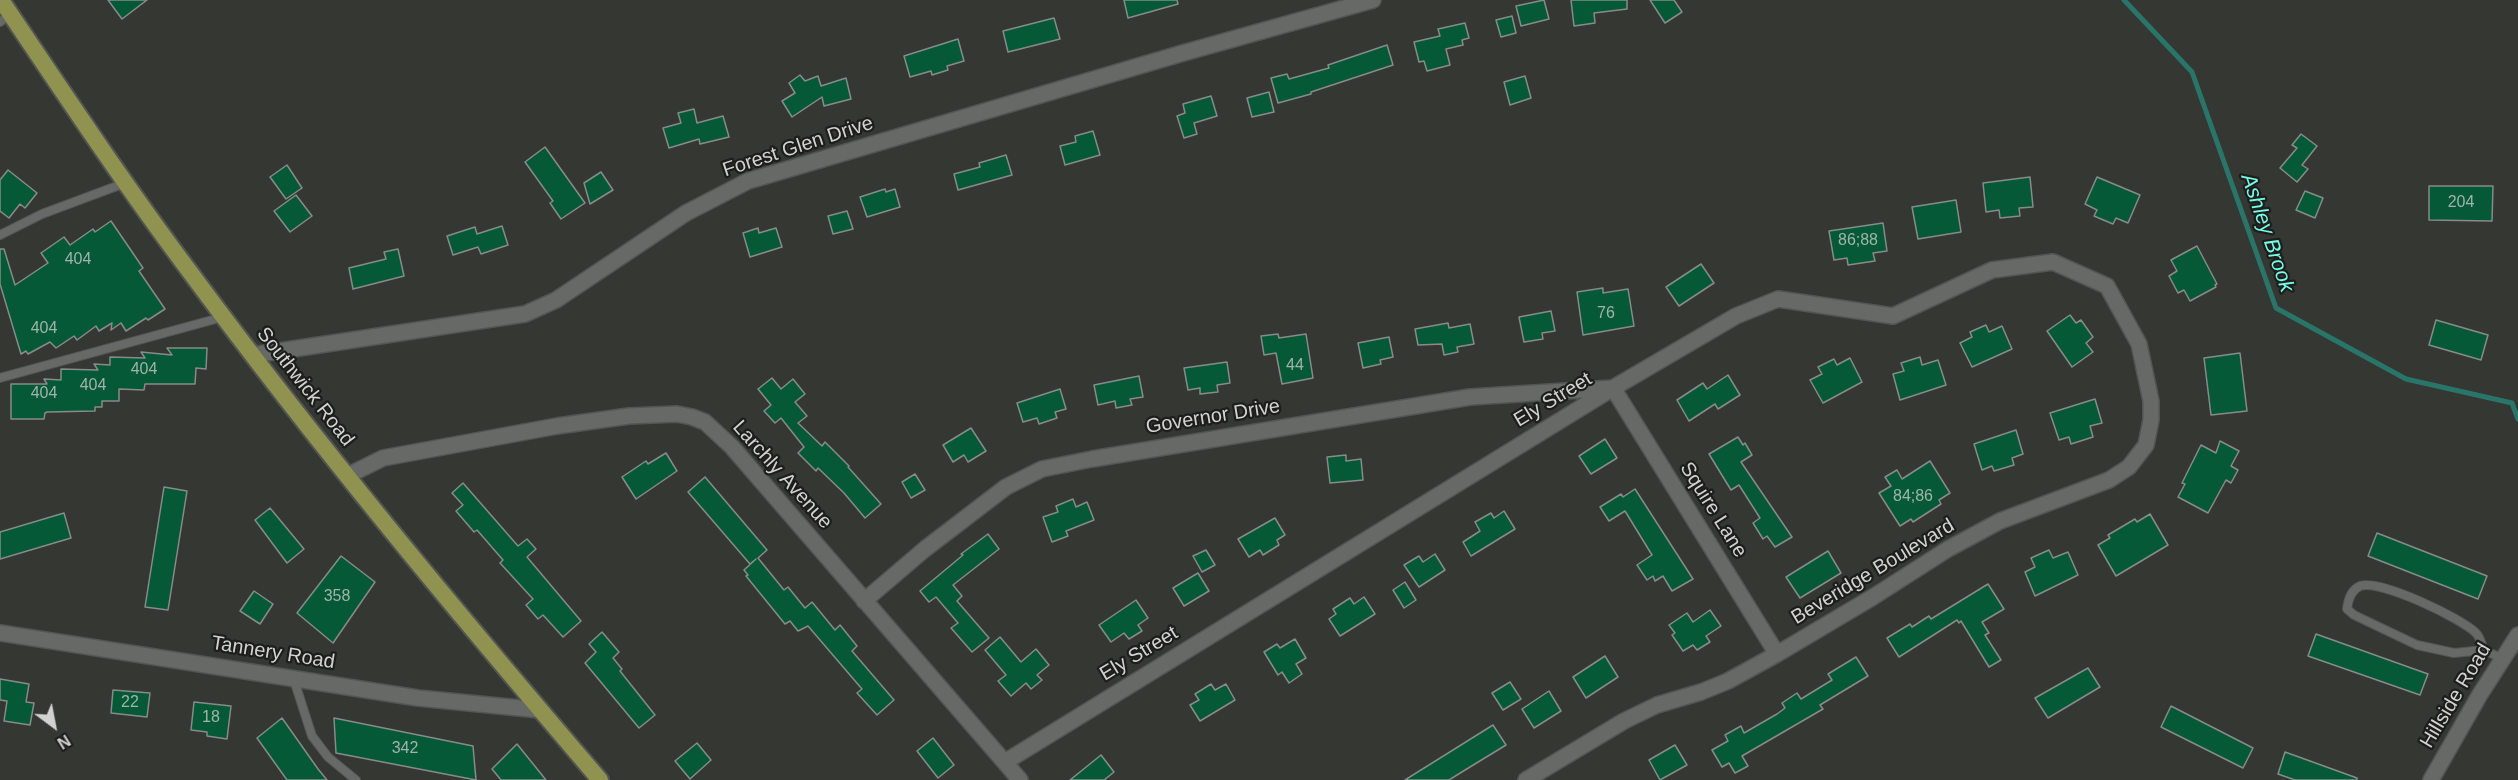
<!DOCTYPE html>
<style>
body{margin:0}
#map{position:relative;width:2518px;height:780px;overflow:hidden;background:#353733;font-family:Helvetica,sans-serif}
canvas{display:block}
.north{position:absolute;left:24px;top:696px;width:60px;height:60px;-webkit-text-stroke:4px #1d1e1c;paint-order:stroke;rotate:148deg;font-size:16px;font-weight:700;line-height:24px;text-align:center;color:#d2d3d1}
.north::after{content:'';display:block;margin:auto;width:21px;height:27px;background:#d2d3d1;clip-path:polygon(50% 0,100% 100%,50% 72%,0 100%)}
</style>
<div id="map">
<canvas width="2518" height="780"></canvas>
<div class="north">N</div>
</div>
<script>
const ctx = document.querySelector('canvas').getContext('2d');
ctx.lineJoin = 'round';
function trace(path, color, width, dash) { ctx.strokeStyle = color; ctx.lineWidth = width; ctx.lineCap = dash ? 'butt' : 'round'; ctx.setLineDash(dash || []); ctx.stroke(path); }
function fillPath(path, color) { ctx.fillStyle = color; ctx.fill(path, 'evenodd'); }
function label(font, color, halo, rows, align = 'center') {
  ctx.font = font + ' Helvetica,sans-serif'; ctx.lineWidth = 4.5; ctx.setLineDash([]); ctx.textBaseline = 'middle'; ctx.strokeStyle = halo; ctx.fillStyle = color; for (const [text, x, y, turn = 0] of rows) {
    ctx.save(); ctx.translate(x, y); ctx.rotate((+turn || 0) * Math.PI / 180); ctx.textAlign = isNaN(turn) ? turn : align; if (halo) ctx.strokeText(text, 0, 0); ctx.fillText(text, 0, 0); ctx.restore();
  }
}
const stream = new Path2D(`
 M2124,0L2192,72L2276,308L2406,379L2512,403L2518,419`);
const building = new Path2D(`
 M108,0H147L122,19Z
 M1124,0H1177L1178,4L1128,18Z
 M1544,0L1549,19L1521,26L1516,6Z
 M1571,0H1627V9L1594,13L1595,23L1574,26Z
 M1650,0H1674L1682,12L1665,23Z
 M1512,16L1516,33L1501,37L1496,20Z
 M1054,18L1060,39L1008,52L1003,31Z
 M1465,23L1469,38L1462,40L1463,45L1446,49L1450,65L1427,71L1424,61L1419,62L1414,42L1440,36L1438,29Z
 M958,39L964,61L947,66L948,70L932,75L931,71L910,77L904,56Z
 M1387,45L1393,65L1311,92V94L1278,103L1271,78L1287,74L1289,79L1329,68L1328,65Z
 M800,75L805,81L818,76L821,86L846,78L851,99L824,106L822,97L792,117L782,101L795,93L789,83Z
 M1525,76L1531,98L1510,105L1504,82Z
 M1269,92L1274,112L1252,117L1247,98Z
 M1211,96L1217,116L1194,123L1197,134L1184,138L1177,116L1185,113L1183,104Z
 M694,109L697,123L723,116L729,137L700,144L699,139L669,148L663,128L681,123L678,113Z
 M1093,131L1100,155L1065,165L1060,146L1076,142L1075,136Z
 M2301,134L2317,146L2302,165L2308,169L2297,182L2280,168L2297,148L2292,145Z
 M545,147L585,203L561,219L550,203L553,201L525,162Z
 M1006,155L1012,175L958,190L954,174L980,167L979,163Z
 M287,165L302,188L286,199L270,177Z
 M8,170L37,193L25,208L20,204L9,218L0,211V180Z
 M601,172L613,190L590,204L584,183Z
 M2030,177L2033,207L2019,208L2020,216L2000,218L1999,210L1986,212L1983,183Z
 M2097,177L2140,195L2128,223L2116,218L2113,224L2094,216L2097,210L2085,204Z
 M2429,186H2493L2492,221L2429,220Z
 M885,189L886,192L895,189L900,207L867,217L860,197Z
 M2305,191L2323,198L2315,218L2296,210Z
 M296,195L312,216L290,232L274,211Z
 M1956,200L1961,232L1918,239L1912,207Z
 M847,211L853,229L833,234L828,216Z
 M111,221L143,268L139,271L165,309L148,320L146,318L126,331L121,323L111,330L112,323L99,331L96,326L77,340L74,336L56,348L50,342L28,354L26,351L21,354L0,284V249H4L15,285L48,263L41,253L64,237L70,245L93,229L95,232Z
 M1883,223L1887,251L1873,253L1875,261L1848,265L1847,258L1834,260L1829,231Z
 M502,226L508,245L481,254L478,247L453,255L447,236L475,227L477,234Z
 M758,228L759,233L776,228L782,247L750,257L743,233Z
 M2197,246L2217,284L2215,285L2216,287L2190,301L2184,290L2178,293L2169,276L2177,271L2171,260Z
 M398,249L404,276L353,289L349,268L386,259L384,252Z
 M1701,264L1714,283L1679,306L1666,287Z
 M1603,288V293L1628,289L1634,326L1583,335L1577,292Z
 M1551,311L1555,331L1542,333L1543,339L1524,342L1519,317Z
 M2070,315L2076,323L2081,320L2093,337L2086,343L2093,352L2072,367L2047,331Z
 M2436,320L2488,335L2481,360L2429,345Z
 M1448,323L1449,328L1470,324L1474,344L1457,347L1458,352L1444,355L1442,344L1418,345L1415,329Z
 M1986,325L1989,332L2002,326L2012,349L1972,367L1960,343L1972,337L1970,332Z
 M1278,334L1279,338L1306,334L1313,378L1282,384L1276,353L1264,355L1261,336Z
 M1389,337L1393,357L1380,360L1381,364L1363,368L1358,343Z
 M167,348H207L206,369L196,368L195,384H145L144,390L119,389V401H102V407H95V411L47,412L45,413L44,419H11V384H47L44,379L61,380V369L98,370L94,364L110,365V357L145,358L141,352L172,355Z
 M2240,353L2247,411L2211,415L2204,358Z
 M1920,357L1922,365L1938,360L1946,385L1900,400L1893,374L1904,371L1901,363Z
 M1850,358L1862,382L1823,403L1810,380L1822,374L1818,367L1834,359L1837,365Z
 M1227,362L1230,383L1217,385L1218,392L1200,394V388L1188,390L1184,368Z
 M1728,375L1740,395L1718,409L1715,404L1689,421L1677,400L1703,383L1707,389Z
 M1139,376L1143,397L1130,399L1132,405L1116,408L1115,401L1098,405L1094,385Z
 M772,378L781,389L793,379L805,394L795,402L807,416L798,423L822,446L825,442L849,466L848,467L881,504L865,518L844,493L818,468L816,471L798,453L804,447L781,418L775,423L764,411L771,405L758,389Z
 M1060,389L1066,409L1055,412L1057,418L1039,424L1037,418L1023,422L1017,403Z
 M2095,399L2102,423L2090,426L2093,437L2071,444L2069,437L2059,440L2050,413Z
 M971,428L986,451L968,462L964,455L953,462L943,445Z
 M2016,430L2023,454L2012,458L2014,465L1994,471L1992,466L1982,470L1974,444Z
 M1738,437L1743,445L1745,443L1752,455L1741,462L1792,537L1775,547L1767,536L1763,539L1753,523L1760,518L1739,485L1731,490L1709,454Z
 M1605,439L1617,458L1591,474L1579,456Z
 M2220,441L2239,451L2231,466L2238,470L2231,483L2226,480L2208,513L2178,497L2185,484L2182,483L2201,445L2216,453Z
 M666,453L677,471L636,499L622,477L646,461L648,464Z
 M1346,455V461L1361,459L1363,480L1330,483L1327,457Z
 M1930,461L1950,493L1939,500L1941,504L1913,522L1911,519L1900,526L1879,493L1891,486L1885,477L1897,470L1902,479Z
 M915,474L925,490L911,498L902,482Z
 M705,477L767,550L758,558L784,590L788,587L805,608L812,602L835,630L840,625L857,646L852,651L894,700L877,715L857,693L862,689L808,626L798,631L790,621L785,624L746,576L748,575L744,570L756,559L750,564L688,492Z
 M463,483L518,546L527,539L536,549L527,557L581,621L563,637L543,615L538,619L526,605L533,599L500,563L503,560L477,530L474,532L456,511L463,505L452,493Z
 M164,487L187,491L168,610L145,607Z
 M1635,489L1693,579L1672,591L1663,576L1655,581L1653,576L1647,580L1637,565L1652,555L1625,511L1609,521L1600,507L1621,494L1623,497Z
 M1073,499L1076,507L1087,502L1094,520L1066,531L1068,536L1052,542L1043,517L1058,512L1056,506Z
 M270,508L304,549L287,563L255,520Z
 M1504,511L1515,529L1471,556L1463,542L1480,531L1475,522L1491,513L1494,518Z
 M64,513L71,538L0,559V532Z
 M2150,514L2168,545L2116,576L2098,545L2110,538L2108,535L2135,519L2137,522Z
 M1275,518L1285,535L1277,540L1279,545L1263,555L1260,550L1249,557L1238,539Z
 M2377,533L2487,576L2478,599L2368,556Z
 M988,534L999,549L953,585L962,596L957,601L989,638L972,652L951,628L958,623L936,597L929,602L920,591L963,555L961,554Z
 M1206,550L1215,565L1202,572L1193,556Z
 M2049,550L2053,558L2068,552L2078,575L2035,596L2025,572L2035,567L2031,558Z
 M1828,551L1841,573L1800,598L1786,577Z
 M1435,554L1445,570L1419,587L1404,565L1419,556L1423,562Z
 M341,556L375,582L333,643L297,613Z
 M1198,573L1209,591L1184,606L1173,588Z
 M1405,582L1416,600L1404,608L1393,590Z
 M1988,584L2004,609L1982,622L1989,633L1985,635L2001,660L1989,667L1961,621L1959,623L1957,620L1899,657L1887,638L1910,624L1912,627L1929,616L1931,619Z
 M254,591L273,604L260,624L240,611Z
 M1364,597L1375,614L1340,636L1329,619L1336,614L1333,609L1350,598L1354,604Z
 M1136,600L1148,618L1138,625L1142,631L1129,639L1124,633L1111,642L1099,625Z
 M1710,610L1721,626L1706,636L1710,642L1697,650L1693,645L1683,651L1672,635L1675,633L1669,625L1687,613L1693,622Z
 M602,632L619,652L613,658L622,669L620,671L655,715L639,728L585,663L596,652L589,644Z
 M2316,634L2428,674L2420,695L2308,656Z
 M1000,637L1021,662L1036,649L1049,665L1037,675L1042,680L1031,689L1026,683L1011,696L998,681L1006,675L985,650Z
 M1295,639L1306,658L1296,664L1302,674L1289,683L1282,672L1278,675L1264,652L1277,644L1280,648Z
 M1605,656L1618,677L1586,698L1573,677Z
 M1856,657L1868,676L1820,705L1823,709L1742,756L1748,766L1735,773L1729,763L1722,767L1712,750L1728,741L1725,735L1741,726L1744,733L1777,714L1785,708L1782,703L1797,693L1801,699L1832,680L1828,674Z
 M2088,668L2100,687L2048,718L2035,698Z
 M0,679L29,684L26,702L34,703L30,725L4,721L7,701L0,700Z
 M1510,682L1521,699L1503,710L1492,693Z
 M1211,684L1215,690L1226,684L1235,700L1200,721L1190,705L1199,700L1195,694Z
 M113,690L150,693L147,717L111,713Z
 M1549,691L1561,711L1534,728L1522,709Z
 M194,702L231,706L227,739L207,736V732L191,730Z
 M2171,706L2253,748L2243,768L2161,727Z
 M282,718L318,769L327,780H287L257,738Z
 M334,718L473,746L476,780L336,753Z
 M1493,725L1506,745L1470,767L1449,780H1405Z
 M933,738L954,765L938,778L917,751Z
 M697,743L711,760L690,779L675,761Z
 M517,744L546,780H501L492,769Z
 M1675,745L1687,765L1660,780L1649,760Z
 M2285,752L2357,778V780H2295L2278,774Z
 M1101,755L1114,772L1104,780H1070Z`);
const service = new Path2D(`
 M0,22L11,14
 M0,235L42,214L125,183
 M0,378L223,317
 M2484,650C2482,645 2480,637 2476,633C2461,618 2380,579 2360,586C2351,590 2348,600 2347,609L2354,615L2417,645L2454,653L2484,650L2503,659
 M293,677L312,736L328,757L356,780`);
const minor = new Path2D(`
 M253,355L525,314L556,300L686,213L748,181L1183,53L1373,0
 M347,476L383,458L557,426L629,416L677,414L692,417L705,422L732,447L1020,780
 M864,601L925,549L1006,487L1042,469L1092,459L1470,397L1613,388L1777,654
 M1005,762L1613,388L1736,316L1778,299L1893,316L1992,270L2053,262L2107,286L2139,344L2151,401V420L2146,445L2129,467L2109,480L2000,521L1948,549L1873,597L1777,654L1728,681L1701,692L1657,705L1624,721L1526,780`);
const tertiary = new Path2D(`
 M0,633L418,698L540,710
 M2431,780L2479,696L2518,635`);
const trunk = new Path2D(`
 M1,0C63,92 124,184 190,272C319,447 459,615 600,780`);
const numberNames = [
 ["204",2461,203],
 ["86;88",1858,241],
 ["404",78,260],
 ["76",1606,314],
 ["404",44,329],
 ["44",1295,366],
 ["404",144,370],
 ["404",93,386],
 ["404",44,394],
 ["84;86",1913,497],
 ["358",337,597],
 ["22",130,703],
 ["18",211,718],
 ["342",405,749]
];
const streetNames = [
 ["Forest Glen Drive",798,147,-18],
 ["Southwick Road",305,387,52],
 ["Ely Street",1553,400,-31],
 ["Governor Drive",1213,417,-9],
 ["Larchly Avenue",782,475,48],
 ["Squire Lane",1713,510,58],
 ["Beveridge Boulevard",1873,572,-31],
 ["Tannery Road",273,653,9],
 ["Ely Street",1139,654,-31],
 ["Hillside Road",2456,696,-59]
];
const waterNames = [
 ["Ashley Brook",2267,233,71]
];
trace(stream, '#2a7569', 5);
fillPath(building, '#055936');
trace(building, '#878c89', 1.5);
trace(service, '#535552', 10);
trace(minor, '#535552', 18);
trace(tertiary, '#535552', 18);
trace(trunk, '#535552', 20);
trace(service, '#666965', 8);
trace(minor, '#666965', 15);
trace(tertiary, '#666965', 15);
trace(trunk, '#909250', 16);
label('16px', '#9fb4aa', null, numberNames);
label('20px', '#d2d3d1', '#1d1e1c', streetNames);
label('italic 21px', '#75fee8', '#1d1e1c', waterNames);
</script>
